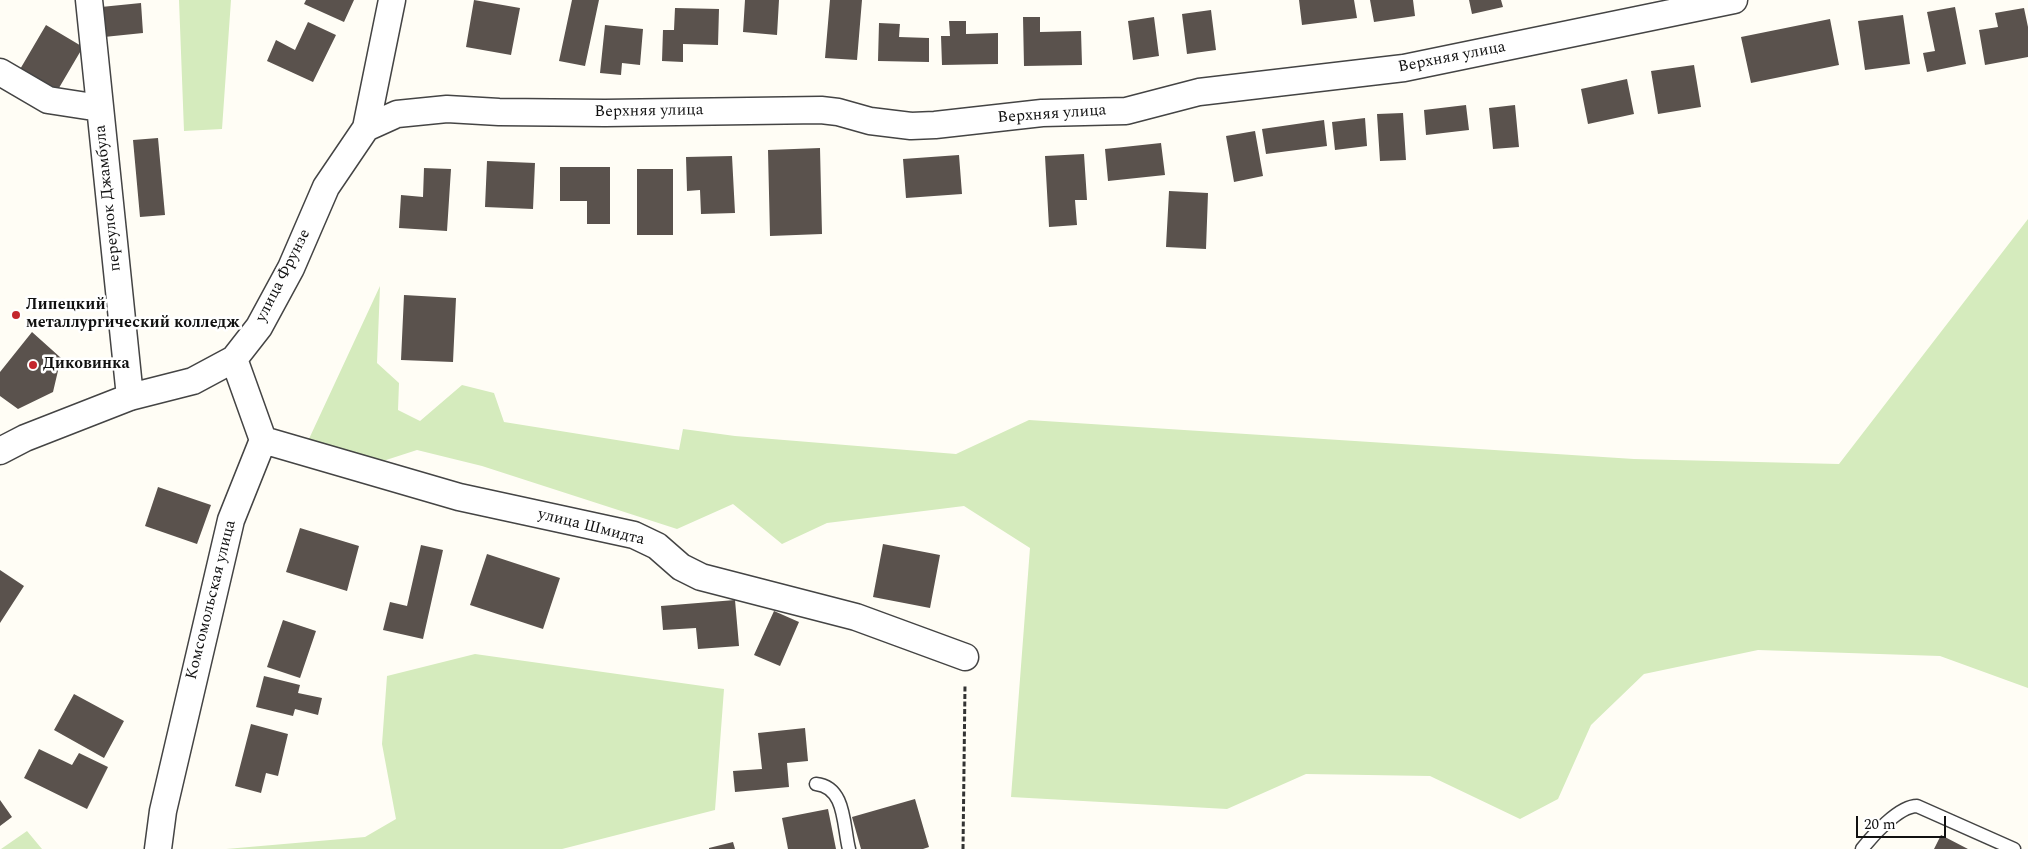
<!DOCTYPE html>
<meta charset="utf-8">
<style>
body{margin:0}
#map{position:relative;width:2028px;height:849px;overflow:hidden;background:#fffdf5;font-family:Spectral,serif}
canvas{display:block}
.scale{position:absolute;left:1856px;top:816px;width:90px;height:22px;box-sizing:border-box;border:2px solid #111;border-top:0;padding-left:6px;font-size:15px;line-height:18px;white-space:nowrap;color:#111;-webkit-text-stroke:4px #fff;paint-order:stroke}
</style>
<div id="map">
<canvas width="2028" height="849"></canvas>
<div class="scale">20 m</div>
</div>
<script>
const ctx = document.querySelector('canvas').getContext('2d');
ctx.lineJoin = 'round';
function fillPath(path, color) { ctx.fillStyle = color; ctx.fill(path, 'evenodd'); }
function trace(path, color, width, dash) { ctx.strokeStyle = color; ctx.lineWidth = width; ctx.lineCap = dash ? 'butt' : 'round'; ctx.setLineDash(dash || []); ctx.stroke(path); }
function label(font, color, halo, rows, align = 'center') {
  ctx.font = font + ' Spectral,serif'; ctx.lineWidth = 5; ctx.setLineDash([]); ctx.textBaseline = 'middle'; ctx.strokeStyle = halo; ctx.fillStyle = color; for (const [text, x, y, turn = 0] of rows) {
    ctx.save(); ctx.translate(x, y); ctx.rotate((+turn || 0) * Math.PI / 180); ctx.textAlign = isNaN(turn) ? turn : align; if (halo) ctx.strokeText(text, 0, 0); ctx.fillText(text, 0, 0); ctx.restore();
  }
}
const green = new Path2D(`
 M179,0H231L222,129L184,131Z
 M2028,219V688L1940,656L1758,650L1644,674L1591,725L1558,799L1520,819L1430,776L1306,774L1227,809L1011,797L1030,548L964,506L827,523L782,544L733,504L677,529L482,466L417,450L383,461L308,441L380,286L377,363L399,383L398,410L420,421L462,385L494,393L504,422L679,450L683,429L735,436L956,454L1029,420L1634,459L1839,464Z
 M475,654L724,689L715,810L562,849H226L365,837L396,819L382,744L387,676Z
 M27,831L42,849H1Z`);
const building = new Path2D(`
 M306,0H354L344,22L304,4Z
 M474,0L520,8L511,55L466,47Z
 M572,0H599L585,66L559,61Z
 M745,0H779L777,35L743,32Z
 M830,0H862L857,60L825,58Z
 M1299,0H1354L1357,18L1302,25Z
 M1370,0H1413L1415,16L1374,22Z
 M1469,0H1501L1503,7L1472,14Z
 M141,3L143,33L104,37L101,7Z
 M1955,7L1966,64L1927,72L1923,53L1935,51L1927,12Z
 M675,8L719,9L718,45L683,44V62L662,61L663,30H674Z
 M2024,8L2028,27V57L1985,65L1979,30L1998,27L1995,13Z
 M1211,10L1216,50L1187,54L1182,14Z
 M1903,15L1910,64L1865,70L1858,21Z
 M1023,17H1040V32L1081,31L1082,65L1024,66Z
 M1154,17L1159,56L1133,60L1128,21Z
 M1830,19L1839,65L1751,83L1741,37Z
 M949,21H966V34L998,33V64L942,65L941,36H950Z
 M308,22L336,35L313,82L267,61L276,40L295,50Z
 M879,23L900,24L899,37L929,38V62L878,61Z
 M46,25L83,47L56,93L19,71Z
 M605,25L643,29L640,65L622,63L621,75L600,73Z
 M1694,65L1701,107L1658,114L1651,71Z
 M1627,79L1634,114L1588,124L1581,89Z
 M1466,105L1469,130L1426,135L1424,110Z
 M1515,105L1519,147L1493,149L1489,108Z
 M1403,113L1406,160L1380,161L1377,114Z
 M1365,118L1367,146L1335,150L1332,122Z
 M1324,120L1327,146L1266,154L1262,129Z
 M1255,131L1263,176L1234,182L1226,136Z
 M158,138L165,215L140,217L133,140Z
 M1161,143L1165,175L1108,181L1105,149Z
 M820,148L822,234L770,236L768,150Z
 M1084,154L1087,200H1075L1077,225L1049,227L1045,156Z
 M959,155L962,194L906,198L903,159Z
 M732,156L735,213L701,214L700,190L687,191L686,157Z
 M487,161L535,163L533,209L485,207Z
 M560,167H610V224H587V201H560Z
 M424,168L451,169L447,231L399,228L401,195L423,197Z
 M637,169H673V235H637Z
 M1169,191L1208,193L1206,249L1166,247Z
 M404,295L456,298L453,362L401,360Z
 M32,332L61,358L53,392L18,409L0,396V372Z
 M158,487L211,505L197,544L145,526Z
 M300,528L359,546L347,591L286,572Z
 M883,544L940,555L930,608L873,597Z
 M421,545L443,550L423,639L383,630L390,602L407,606Z
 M487,554L560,578L543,629L470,605Z
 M0,570L24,586L0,623Z
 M735,600L739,646L698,649L696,628L663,630L661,606Z
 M774,611L799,622L780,666L754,655Z
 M283,620L316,631L300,678L267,667Z
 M264,676L300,685L298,693L322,698L318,715L295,709L293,716L256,707Z
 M74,694L124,721L104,758L54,730Z
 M251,724L288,734L278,776L266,773L261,793L235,786Z
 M805,728L808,761L787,763L789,787L735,792L733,771L762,769L758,733Z
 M39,749L72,765L79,753L108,767L87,809L24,778Z
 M915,799L929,847L923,849H861L852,817Z
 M0,800L12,817L0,826Z
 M828,809L836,849H788L782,818Z
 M1941,835L1968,849H1934Z
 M733,842L735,849H709V848Z`);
const path = new Path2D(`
 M963,849L965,685`);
const lane = new Path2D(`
 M816,784C846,787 843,826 849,849
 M1862,849C1873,835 1899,806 1917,806L2014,849`);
const street = new Path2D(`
 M89,0L130,397
 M0,72L48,100L100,108
 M366,128L397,114L447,109L499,112L605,113L821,110L838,112L870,121L911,126L935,125L1042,113L1126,111L1199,92L1404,68L1734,0
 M263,440L459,497L634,535L657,546L681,567L701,577L856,617L965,657
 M0,451L25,438L130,397L193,381L234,359L259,327L291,268L326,187L366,128L392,0
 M158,849L163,811L231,520L263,440L234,359`);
const markers = [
 [16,315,5,"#c4262e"],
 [33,365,5,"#c4262e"]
];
const streetNames = [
 ["Верхняя улица",1452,58,-11],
 ["Верхняя улица",649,112,-1],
 ["Верхняя улица",1052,115,-4],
 ["переулок Джамбула",109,198,-96],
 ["улица Фрунзе",284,276,-63],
 ["улица Шмидта",591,528,14],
 ["Комсомольская улица",212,600,-76]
];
const poiNames = [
 ["Липецкий",26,306],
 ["металлургический колледж",26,324],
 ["Диковинка",43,365]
];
fillPath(green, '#d5ebbd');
fillPath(building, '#5a524d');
trace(lane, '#444', 15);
trace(street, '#444', 29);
trace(path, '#333', 3, [5, 2.5]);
trace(lane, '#fff', 12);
trace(street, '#fff', 26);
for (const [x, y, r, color] of markers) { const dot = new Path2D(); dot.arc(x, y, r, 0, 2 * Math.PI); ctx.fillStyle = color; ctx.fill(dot); trace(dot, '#fff', 2); }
label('16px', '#111', '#fff', streetNames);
label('bold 16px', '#111', '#fff', poiNames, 'left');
</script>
